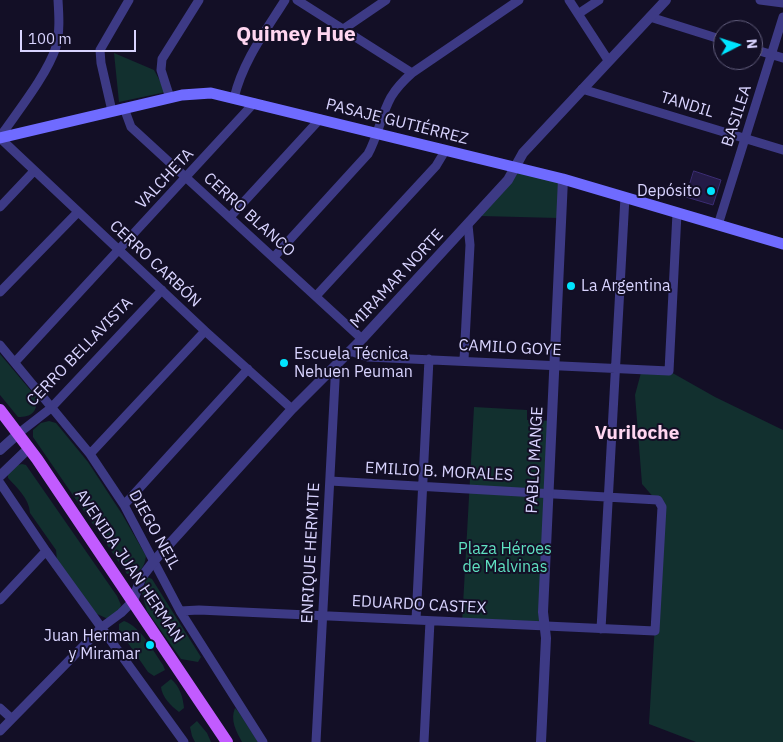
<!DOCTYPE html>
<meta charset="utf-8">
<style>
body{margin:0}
#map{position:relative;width:783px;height:742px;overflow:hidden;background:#130f26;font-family:"IBM Plex Sans",sans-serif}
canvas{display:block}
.north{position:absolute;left:713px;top:20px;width:50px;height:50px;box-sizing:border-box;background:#130f26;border:1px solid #625e7d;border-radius:50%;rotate:85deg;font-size:14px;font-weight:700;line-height:20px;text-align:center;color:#d9d4ff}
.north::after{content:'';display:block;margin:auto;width:18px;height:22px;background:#00e5ff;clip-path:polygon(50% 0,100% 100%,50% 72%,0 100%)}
.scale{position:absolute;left:20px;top:30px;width:116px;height:22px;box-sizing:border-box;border:2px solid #d9d4ff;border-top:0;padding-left:6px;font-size:15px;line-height:18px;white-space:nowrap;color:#d9d4ff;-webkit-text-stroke:4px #130f26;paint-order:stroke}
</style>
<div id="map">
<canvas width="783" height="742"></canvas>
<div class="north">N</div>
<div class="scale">100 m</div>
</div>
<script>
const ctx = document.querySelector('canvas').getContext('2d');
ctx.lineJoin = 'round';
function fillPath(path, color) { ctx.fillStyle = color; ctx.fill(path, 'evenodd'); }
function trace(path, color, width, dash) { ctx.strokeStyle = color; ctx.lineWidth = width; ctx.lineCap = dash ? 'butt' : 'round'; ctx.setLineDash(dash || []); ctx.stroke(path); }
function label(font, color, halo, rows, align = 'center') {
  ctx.font = font + ' "IBM Plex Sans",sans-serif'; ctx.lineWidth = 4; ctx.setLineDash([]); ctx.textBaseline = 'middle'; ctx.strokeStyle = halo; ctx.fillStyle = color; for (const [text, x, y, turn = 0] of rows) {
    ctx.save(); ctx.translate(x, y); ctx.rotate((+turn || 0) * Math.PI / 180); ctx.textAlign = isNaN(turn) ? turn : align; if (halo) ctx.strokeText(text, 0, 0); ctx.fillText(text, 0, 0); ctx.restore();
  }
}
const green = new Path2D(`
 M114,53L154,70L166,92L119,102Z
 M516,171L560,181L558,218L481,216Z
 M0,354L37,398C37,412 32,417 18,417L0,395Z
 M642,369L669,371L715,397L783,430V742H696L649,724L662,507L642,484L635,395Z
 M474,407L527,410V420L552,421L544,627L462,623Z
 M49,421L56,423L88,462L122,514L146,556C144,569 140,573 127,574L33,437V430L41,423Z
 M22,464L26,465L117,596L121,605L118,613L108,619L95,613L57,560L56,550L30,513C29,498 17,488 8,478V473L18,465Z
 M147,577L152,579L201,657L198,662L181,659L147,611L142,594Z
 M124,621C141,627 153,651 163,665L165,670L154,676L148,672L119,630V624Z
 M171,679C180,687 183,697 184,708L179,712C171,706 162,697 161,687Z
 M235,708L238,711L258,742H242C236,731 230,720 235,708Z
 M197,721L207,733L211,742H195L192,736L190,727Z`);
const building = new Path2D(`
 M694,171L721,180L713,205L686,197Z`);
const minor = new Path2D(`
 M297,0L412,73
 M569,0L608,60
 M760,0L783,3
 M578,14L599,0
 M650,17L723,40
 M342,30L386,0
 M753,49L783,58
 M582,89L783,150
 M170,98L161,70L162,59L199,0
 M234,98C243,61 265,32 285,0
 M124,108L131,127L362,339
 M112,111L101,63L100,50L129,0
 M0,137C17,112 47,75 56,47C60,32 59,16 58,0
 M0,138L205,331L292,409
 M0,207L34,171
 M230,217L320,119
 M718,225L783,17
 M274,257L368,154C378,136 381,115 391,97C397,87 404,80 412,73L519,0
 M0,292L78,212
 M316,296L436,166L445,151
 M0,345L90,454L124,505L180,611L263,742
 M350,351L368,357L669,371L677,213
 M464,360L470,245L468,225
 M15,362L254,103
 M19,433L51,408L162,290
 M90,454L205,331
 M0,483L46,551L184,742
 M124,505L248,369
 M0,600L46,551
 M180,611L199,610C351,616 503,625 655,631L662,507L658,500L330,481
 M416,620L429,359
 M601,629L625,197
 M0,708L11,718
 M0,731L102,627L121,613L133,601
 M316,742L335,381V366
 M424,742L430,621`);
const tertiary = new Path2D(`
 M0,450L19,433
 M0,476L29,448
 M133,601L141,578L154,561L292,409L362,339L508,180L523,153L666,0
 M541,742L546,638L543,612L563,179`);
const secondary = new Path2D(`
 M0,138L182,95L211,93L563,179L783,244`);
const primary = new Path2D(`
 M0,410L37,459L227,742`);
const markers = [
 [711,191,5,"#00e5ff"],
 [571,286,5,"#00e5ff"],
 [284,363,5,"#00e5ff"],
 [150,645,5,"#00e5ff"]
];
const streetNames = [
 ["TANDIL",687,105,17],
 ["BASILEA",737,116,-72],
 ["PASAJE GUTIÉRREZ",397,122,14],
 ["VALCHETA",165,179,-47],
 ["CERRO BLANCO",249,215,42],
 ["CERRO CARBÓN",155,264,43],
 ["MIRAMAR NORTE",397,279,-47],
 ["CAMILO GOYE",510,348,3],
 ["CERRO BELLAVISTA",80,352,-46],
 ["PABLO MANGE",535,460,-87],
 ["EMILIO B. MORALES",439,472,3],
 ["DIEGO NEIL",154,530,61],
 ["ENRIQUE HERMITE",311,553,-87],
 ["AVENIDA JUAN HERMAN",129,566,56],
 ["EDUARDO CASTEX",419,605,3]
];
const poiNames = [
 ["Depósito",701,191],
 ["La Argentina",581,286,"left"],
 ["Escuela Técnica",294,354,"left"],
 ["Nehuen Peuman",294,372,"left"],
 ["Juan Herman",140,636],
 ["y Miramar",140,654]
];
const parkNames = [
 ["Plaza Héroes",505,549],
 ["de Malvinas",505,567]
];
const quarterNames = [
 ["Vuriloche",637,434]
];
const districtNames = [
 ["Quimey Hue",296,35]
];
fillPath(green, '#12302f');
fillPath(building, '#241b47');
trace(building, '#3b2d73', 1);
trace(minor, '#3d3a85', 9);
trace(tertiary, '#3d3a85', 10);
trace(secondary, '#6f6bff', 11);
trace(primary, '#c25bff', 12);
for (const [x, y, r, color] of markers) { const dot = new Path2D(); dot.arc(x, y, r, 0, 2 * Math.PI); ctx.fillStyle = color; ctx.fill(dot); trace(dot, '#130f26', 2); }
label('16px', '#d9d4ff', '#130f26', streetNames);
label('16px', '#d9d4ff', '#130f26', poiNames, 'right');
label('16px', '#5fe0c0', '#130f26', parkNames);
label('bold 19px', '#ffd6f0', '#130f26', quarterNames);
label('bold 21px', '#ffd6f0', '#130f26', districtNames);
</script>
